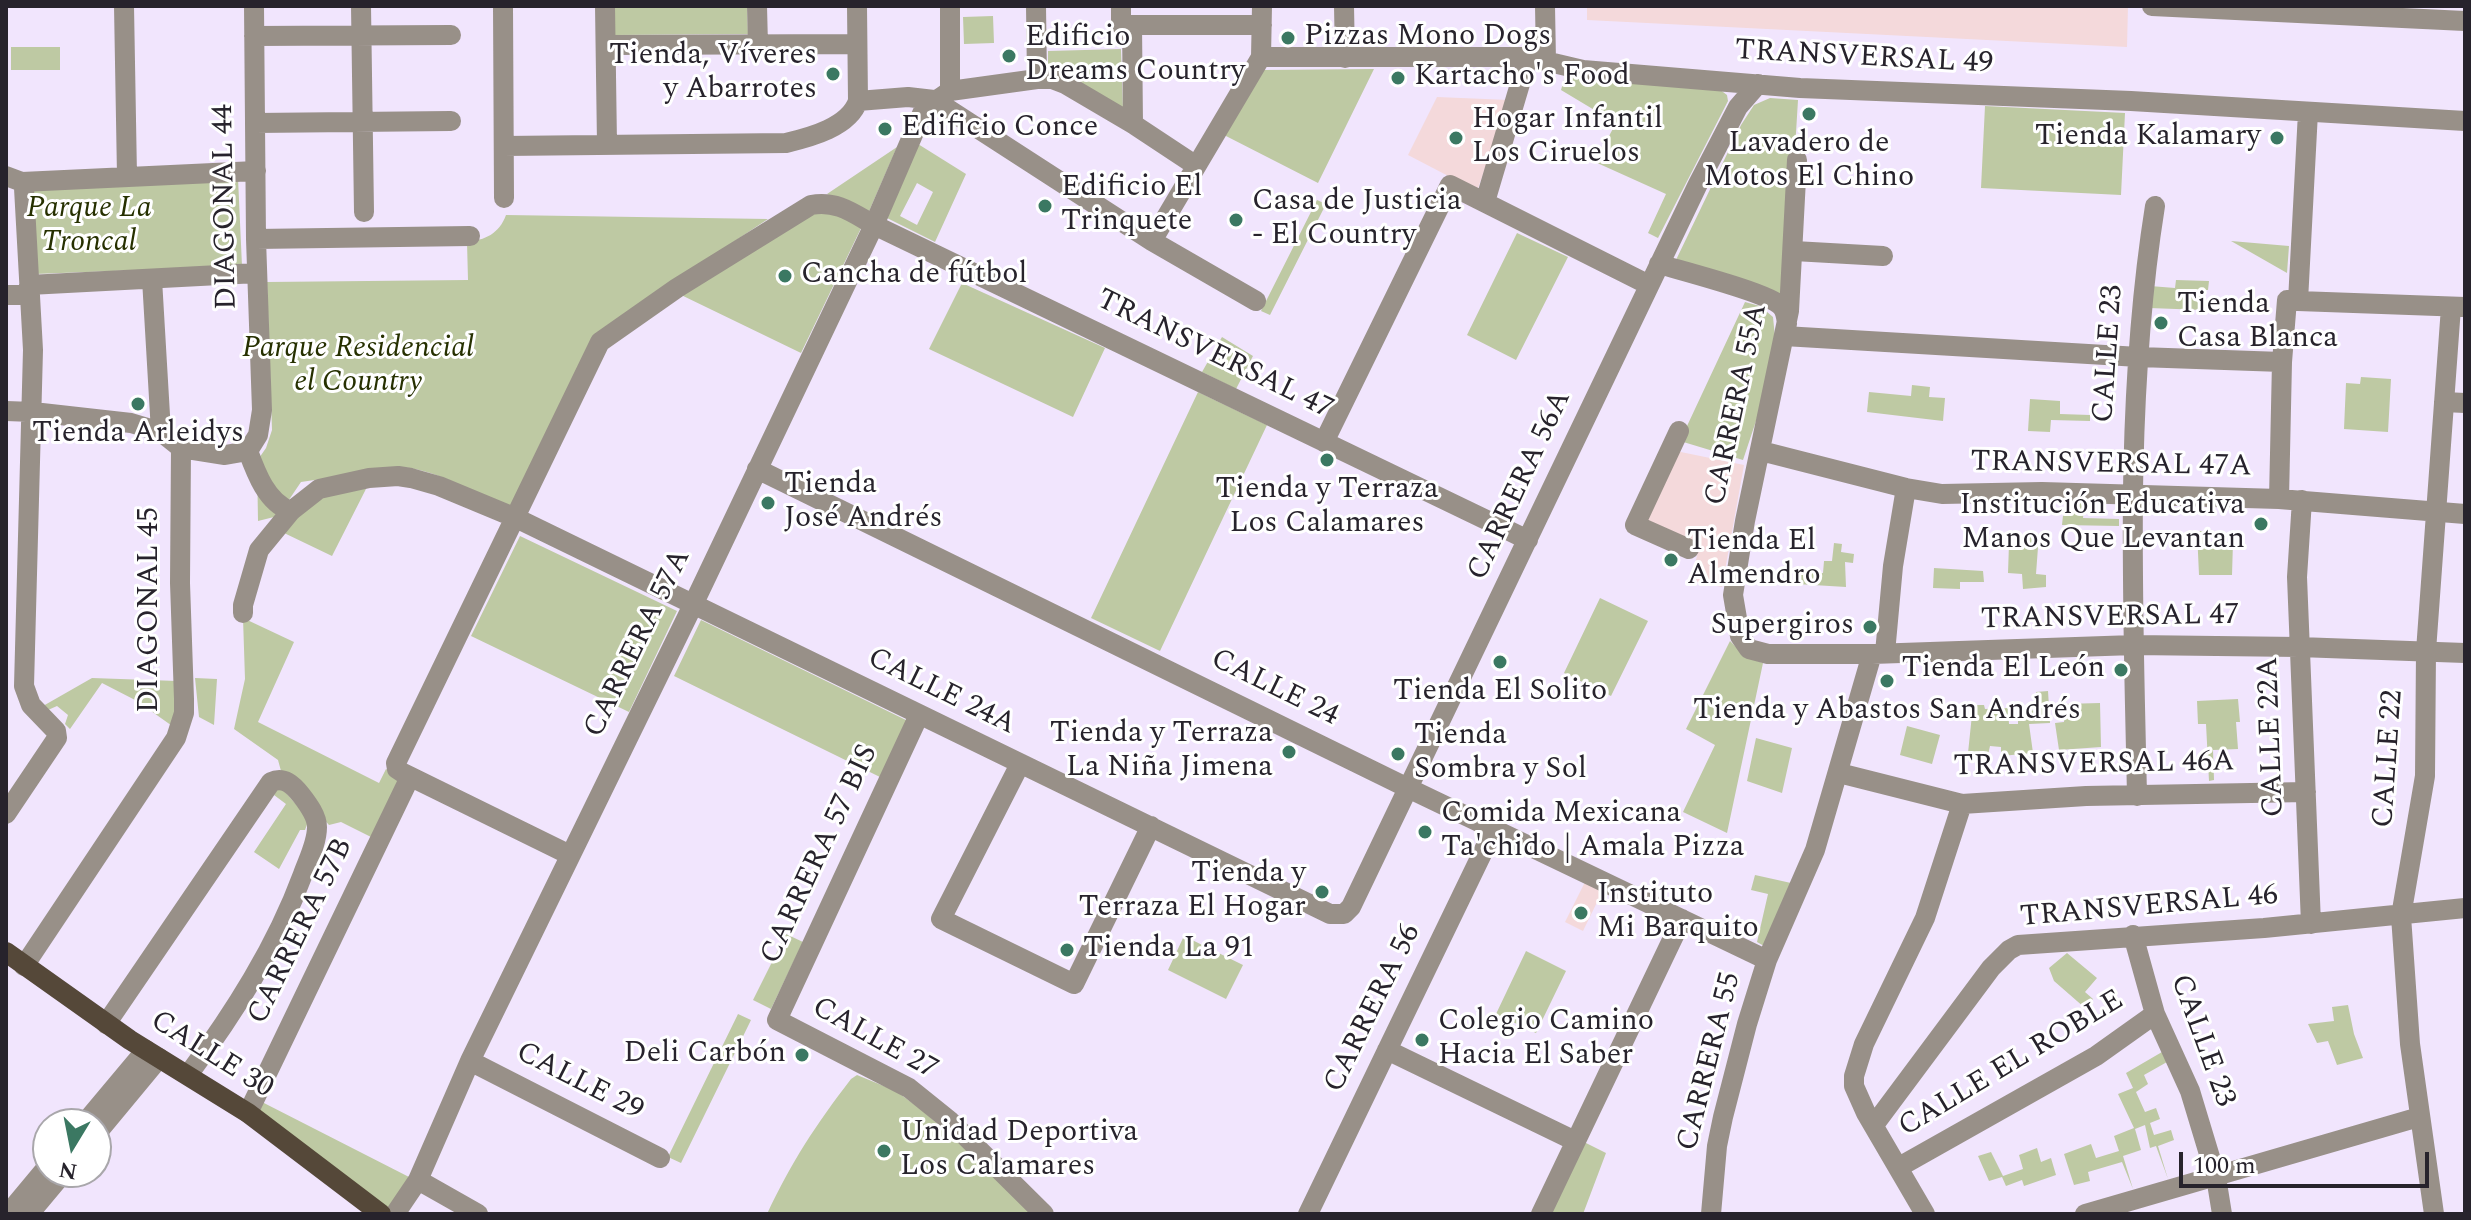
<!DOCTYPE html>
<meta charset="utf-8">
<style>
body{margin:0}
#map{position:relative;width:2471px;height:1220px;overflow:hidden;background:#f1e5fd;font-family:Spectral,serif}
canvas{display:block}
.frame{position:absolute;inset:0;border:8px solid #27232c;pointer-events:none}
.north{position:absolute;left:32px;top:1108px;width:80px;height:80px;box-sizing:border-box;background:#fff;border:2px solid #a9a7ab;border-radius:50%;rotate:190deg;font-size:22px;font-weight:700;line-height:32px;text-align:center;color:#27232c}
.north::after{content:'';display:block;margin:auto;width:28px;height:36px;background:#3b7862;clip-path:polygon(50% 0,100% 100%,50% 72%,0 100%)}
.scale{position:absolute;left:2179px;top:1152px;width:250px;height:36px;box-sizing:border-box;border:4px solid #27232c;border-top:0;padding-left:10px;font-size:24px;line-height:28px;white-space:nowrap;color:#27232c;-webkit-text-stroke:6px #fff;paint-order:stroke}
</style>
<div id="map">
<canvas width="2471" height="1220"></canvas>
<div class="frame"></div>
<div class="north">N</div>
<div class="scale">100 m</div>
</div>
<script>
const ctx = document.querySelector('canvas').getContext('2d');
ctx.lineJoin = 'round';
function fillPath(path, color) { ctx.fillStyle = color; ctx.fill(path, 'evenodd'); }
function trace(path, color, width, dash) { ctx.strokeStyle = color; ctx.lineWidth = width; ctx.lineCap = dash ? 'butt' : 'round'; ctx.setLineDash(dash || []); ctx.stroke(path); }
function label(font, color, halo, rows, align = 'center') {
  ctx.font = font + ' Spectral,serif'; ctx.lineWidth = 6; ctx.setLineDash([]); ctx.textBaseline = 'middle'; ctx.strokeStyle = halo; ctx.fillStyle = color; for (const [text, x, y, turn = 0] of rows) {
    ctx.save(); ctx.translate(x, y); ctx.rotate((+turn || 0) * Math.PI / 180); ctx.textAlign = isNaN(turn) ? turn : align; if (halo) ctx.strokeText(text, 0, 0); ctx.fillText(text, 0, 0); ctx.restore();
  }
}
const education = new Path2D(`
 M1587,6H2128L2127,47L1587,20Z
 M1437,97L1509,100L1477,191L1408,155Z
 M1676,451L1744,465L1722,587L1691,581L1700,543L1643,523Z
 M1585,882L1603,890L1583,931L1565,922Z`);
const green = new Path2D(`
 M615,6H747L748,34L615,35Z
 M993,16L994,43L964,44L963,17Z
 M11,47H60V70H11Z
 M1121,49L1123,109L1065,75L1048,68V51Z
 M1374,69L1318,183L1224,135L1263,70Z
 M1565,76L1719,89L1727,95L1728,101L1658,238L1648,233L1666,194L1595,162L1616,123L1561,90Z
 M1770,98L1798,100L1786,297L1675,262L1741,125L1754,105Z
 M1985,106L2125,113L2121,195L1981,188Z
 M918,144L966,174L935,242L887,218ZM917,183L933,192L917,225L900,216Z
 M897,147L867,216L827,194Z
 M238,178L242,266L35,274L32,185Z
 M1317,200L1326,204L1270,315L1261,311Z
 M836,211L863,224L801,353L677,293L800,215Z
 M506,215L768,219L595,334L509,509C475,493 440,471 402,467L301,482L278,516L258,521L257,461L266,448L272,430L267,282L468,280L467,242C485,240 499,234 506,215Z
 M1517,233L1568,257L1516,360L1467,335Z
 M2231,241L2289,246L2287,273Z
 M2176,280L2209,281L2208,290H2203V310L2149,308L2150,286L2175,288Z
 M962,283L1105,348L1073,417L929,349Z
 M1745,302L1760,306L1773,317L1777,358L1743,460L1680,441Z
 M1222,337L1253,356L1236,389L1202,372Z
 M2361,377L2391,379L2388,432L2344,429L2346,383L2360,384Z
 M1912,385L1930,387L1929,397L1945,398L1943,421L1867,412L1869,392L1911,396Z
 M1198,392L1267,425L1160,651L1091,618Z
 M2030,399L2060,401V414L2090,415V421L2051,420L2050,432L2028,431Z
 M368,485L332,556L282,532L311,500Z
 M2065,497L2085,499L2083,518L2119,519V526L2062,525Z
 M2197,531H2209V542H2233L2232,575H2199Z
 M2024,533L2039,534L2036,574L2046,575V587L2023,589L2022,574L2008,573L2009,544L2023,545Z
 M520,536L677,611L629,712L471,636Z
 M1834,543L1842,544L1841,552L1854,554L1853,563L1845,562L1846,587L1797,584L1798,572L1823,573L1824,561H1832Z
 M1934,568L1983,571L1984,582H1960V589L1933,588Z
 M1600,598L1648,621L1611,696L1564,673Z
 M243,618L294,642L258,722L379,783L386,769L403,779L373,838L341,822L329,825L281,771L278,760L234,729L245,679Z
 M701,620L910,722L882,778L674,676Z
 M1730,641L1746,657L1763,663L1727,833L1683,812L1715,745L1686,729Z
 M92,678L177,681L175,728L137,701L102,683L70,729L65,724L68,715L57,706L48,710L43,706Z
 M195,678L217,679L214,725L199,717Z
 M2048,691L2050,723L2029,724L2033,753L2001,756V747L1990,746L1988,755L1968,753L1973,705H1984L1985,709L2008,708L2009,724H2018V712L2037,710L2036,692Z
 M2238,699L2240,722H2236L2238,749L2213,750L2214,780L2209,781L2206,724H2198L2197,701Z
 M2100,703L2101,747L2059,750L2055,723L2064,722V704Z
 M1907,726L1940,735L1932,764L1900,755Z
 M1756,738L1792,748L1782,793L1747,781Z
 M279,785L309,819L305,830H300L279,869L254,852L286,804L274,795Z
 M1755,875L1791,883L1764,946L1757,942L1768,894L1751,890Z
 M786,934L803,942L771,1009L753,1000Z
 M1184,936L1243,965L1226,999L1168,970Z
 M1526,951L1566,971L1536,1033L1496,1014Z
 M2067,953L2097,978L2085,992L2093,999L2085,1008L2054,981L2049,968Z
 M2348,1005L2354,1034L2363,1058L2337,1065L2328,1041L2317,1043L2308,1024L2334,1021L2332,1007Z
 M738,1014L751,1020L681,1163L668,1157Z
 M2162,1052L2167,1062L2144,1075L2148,1084L2136,1092L2145,1112L2156,1108L2160,1119L2150,1123L2154,1135L2171,1130L2174,1140L2158,1146L2168,1179L2156,1146L2150,1148L2145,1125L2135,1129L2141,1150L2123,1156L2133,1189L2122,1162L2088,1172L2090,1181L2074,1185L2064,1154L2091,1144L2096,1158L2119,1151L2114,1136L2134,1128L2118,1094L2133,1088L2126,1073Z
 M857,1075L896,1091L923,1111L988,1168L1031,1214H767C792,1161 815,1126 851,1079Z
 M262,1102L411,1178L390,1211L258,1110Z
 M1580,1140L1606,1153L1583,1214H1546Z
 M2037,1148L2041,1162L2051,1158L2056,1175L2024,1186L2022,1180L2006,1186L2002,1177L1989,1181L1978,1156L1991,1152L2003,1176L2023,1169L2019,1155Z`);
const minor = new Path2D(`
 M124,6L127,176
 M361,6L364,212
 M503,6L504,198
 M605,6L607,144
 M757,6L758,45
 M857,6L858,101
 M950,6V91
 M1036,6L1037,79
 M1121,6V25H1262
 M1344,6L1345,58
 M1545,6L1546,61
 M2152,6L2465,21
 M1132,25L1133,124
 M254,36L451,35
 M606,45L857,44
 M1261,57H1528L1583,70L1800,88L2131,101L2465,121
 M255,123L451,121
 M504,146L786,143C811,137 849,127 858,101L908,97L934,100L1152,241L1256,301
 M1797,160L1789,311L1745,521L1733,595L1740,636L1749,649L1768,654H1872L2134,645L2299,647L2465,653
 M6,176L22,182L256,171
 M1485,202L1528,57
 M256,239L470,236
 M1152,241L1261,57L1262,6
 M1794,251L1883,256
 M1659,264C1682,271 1769,293 1781,306C1786,311 1786,317 1787,324
 M152,279L161,432
 M29,285L257,273
 M6,295H30
 M2298,301L2465,307
 M1784,336L2139,357L2282,362
 M2444,402L2465,403
 M6,411L33,412L131,423L161,432L181,448L225,455L248,451
 M1679,431L1635,525L1689,549
 M1324,442L1450,185L1649,285
 M248,451L258,435L262,410L256,239L254,6
 M248,451C256,473 267,503 291,511
 M1761,451L1906,488L1942,494L2042,492L2279,499L2465,514
 M757,469L1410,789L1767,960
 M2279,499L2282,362L2287,300L2298,301L2308,112
 M2302,500L2297,577L2311,924
 M243,613V605L259,550L291,511L319,489L369,478L398,476L411,478L439,486L516,518L1330,914H1344L1351,907L1698,184L1738,107L1758,84
 M1885,653L1893,566L1906,488
 M919,715L777,1020L909,1088L950,1121L1044,1214
 M1020,764L941,919L1074,984L1151,826
 M1839,773L1962,804L2086,796L2306,792
 M2137,796C2133,599 2124,401 2155,206
 M6,814L57,738L56,731L31,705L24,686L33,350L24,188L22,182
 M570,855L403,773L397,769L396,763L600,342L677,288L811,205C836,200 853,213 874,225L1528,540
 M2133,935L2155,1014L2190,1091L2216,1177L2222,1214
 M24,966L176,738L184,713V699L180,583L181,448
 M106,1024L271,782C284,776 293,785 301,795C308,804 317,816 317,827C317,843 308,860 303,874C276,947 234,1013 188,1075
 M1387,1050L1575,1141
 M470,1061L660,1158
 M248,1113L410,777
 M84,1124L146,1050
 M1874,1125L1991,968L2009,950L2018,945L2264,928L2465,908
 M96,1134L159,1058
 M1899,1167L2096,1056L2155,1014
 M418,1180L478,1214
 M8,1214L48,1166
 M29,1214L64,1172
 M395,1214L418,1180L470,1061L693,605L874,225L924,109L950,91L1037,79H1052L1065,84L1133,124L1195,165
 M1308,1214L1494,829
 M1541,1214L1682,919
 M1711,1214L1717,1146L1723,1117L1747,1024L1767,960L1815,850L1872,654
 M1925,1214L1866,1113L1854,1086V1076L1864,1044L1925,918L1962,804
 M2085,1214L2419,1117
 M2434,1214L2410,1044L2401,916L2425,776L2426,651L2451,307`);
const major = new Path2D(`
 M6,952L130,1040L248,1113L381,1214`);
const markers = [
 [1288,38,8,"#3b7862"],
 [1009,56,8,"#3b7862"],
 [833,74,8,"#3b7862"],
 [1398,78,8,"#3b7862"],
 [1809,114,8,"#3b7862"],
 [885,129,8,"#3b7862"],
 [1456,138,8,"#3b7862"],
 [2277,138,8,"#3b7862"],
 [1045,206,8,"#3b7862"],
 [1236,220,8,"#3b7862"],
 [785,276,8,"#3b7862"],
 [2161,323,8,"#3b7862"],
 [138,404,8,"#3b7862"],
 [1327,460,8,"#3b7862"],
 [768,503,8,"#3b7862"],
 [2261,524,8,"#3b7862"],
 [1671,560,8,"#3b7862"],
 [1870,627,8,"#3b7862"],
 [1500,662,8,"#3b7862"],
 [2121,670,8,"#3b7862"],
 [1887,681,8,"#3b7862"],
 [1289,752,8,"#3b7862"],
 [1398,754,8,"#3b7862"],
 [1425,832,8,"#3b7862"],
 [1322,892,8,"#3b7862"],
 [1581,913,8,"#3b7862"],
 [1067,950,8,"#3b7862"],
 [1422,1040,8,"#3b7862"],
 [802,1055,8,"#3b7862"],
 [884,1151,8,"#3b7862"]
];
const poiNames = [
 ["Pizzas Mono Dogs",1304,38],
 ["Edificio",1025,39],
 ["Dreams Country",1025,73],
 ["Tienda, Víveres",817,57,"right"],
 ["y Abarrotes",817,91,"right"],
 ["Kartacho's Food",1414,78],
 ["Hogar Infantil",1472,121],
 ["Los Ciruelos",1472,155],
 ["Edificio Conce",901,129],
 ["Tienda Kalamary",2261,138,"right"],
 ["Lavadero de",1809,145,"center"],
 ["Motos El Chino",1809,179,"center"],
 ["Edificio El",1061,189],
 ["Trinquete",1061,223],
 ["Casa de Justicia",1252,203],
 ["- El Country",1252,237],
 ["Cancha de fútbol",801,276],
 ["Tienda",2177,306],
 ["Casa Blanca",2177,340],
 ["Tienda Arleidys",138,435,"center"],
 ["Tienda",784,486],
 ["José Andrés",784,520],
 ["Tienda y Terraza",1327,491,"center"],
 ["Los Calamares",1327,525,"center"],
 ["Institución Educativa",2245,507,"right"],
 ["Manos Que Levantan",2245,541,"right"],
 ["Tienda El",1687,543],
 ["Almendro",1687,577],
 ["Supergiros",1854,627,"right"],
 ["Tienda El León",2105,670,"right"],
 ["Tienda El Solito",1500,693,"center"],
 ["Tienda y Abastos San Andrés",1887,712,"center"],
 ["Tienda y Terraza",1273,735,"right"],
 ["La Niña Jimena",1273,769,"right"],
 ["Tienda",1414,737],
 ["Sombra y Sol",1414,771],
 ["Comida Mexicana",1441,815],
 ["Ta'chido | Amala Pizza",1441,849],
 ["Tienda y",1306,875,"right"],
 ["Terraza El Hogar",1306,909,"right"],
 ["Instituto",1597,896],
 ["Mi Barquito",1597,930],
 ["Tienda La 91",1083,950],
 ["Colegio Camino",1438,1023],
 ["Hacia El Saber",1438,1057],
 ["Deli Carbón",786,1055,"right"],
 ["Unidad Deportiva",900,1134],
 ["Los Calamares",900,1168]
];
const streetNames = [
 ["TRANSVERSAL 49",1864,59,3],
 ["DIAGONAL 44",227,207,-91],
 ["CALLE 23",2110,354,-86],
 ["TRANSVERSAL 47",1214,356,26],
 ["CARRERA 55A",1738,405,-78],
 ["TRANSVERSAL 47A",2111,466,1],
 ["CARRERA 56A",1521,486,-65],
 ["DIAGONAL 45",151,610,-90],
 ["TRANSVERSAL 47",2110,619,-1],
 ["CARRERA 57A",639,644,-64],
 ["CALLE 24",1274,689,26],
 ["CALLE 24A",941,693,26],
 ["CALLE 22A",2273,737,-92],
 ["CALLE 22",2390,759,-86],
 ["TRANSVERSAL 46A",2094,766,-1],
 ["CARRERA 57 BIS",821,855,-65],
 ["TRANSVERSAL 46",2149,908,-5],
 ["CARRERA 57B",302,932,-64],
 ["CARRERA 56",1374,1009,-64],
 ["CALLE 27",874,1040,29],
 ["CALLE 23",2201,1041,70],
 ["CALLE 30",211,1056,32],
 ["CARRERA 55",1711,1062,-76],
 ["CALLE EL ROBLE",2012,1065,-31],
 ["CALLE 29",579,1083,27]
];
const parkNames = [
 ["Parque La",89,210],
 ["Troncal",89,244],
 ["Parque Residencial",358,350],
 ["el Country",358,384]
];
fillPath(education, '#f4d9db');
fillPath(green, '#bec9a3');
trace(minor, '#989088', 20);
trace(major, '#554839', 20);
for (const [x, y, r, color] of markers) { const dot = new Path2D(); dot.arc(x, y, r, 0, 2 * Math.PI); ctx.fillStyle = color; ctx.fill(dot); trace(dot, '#fff', 3); }
label('30px', '#27232c', '#fff', poiNames, 'left');
label('30px', '#27232c', '#fff', streetNames);
label('italic 30px', '#263000', '#fff', parkNames);
</script>
